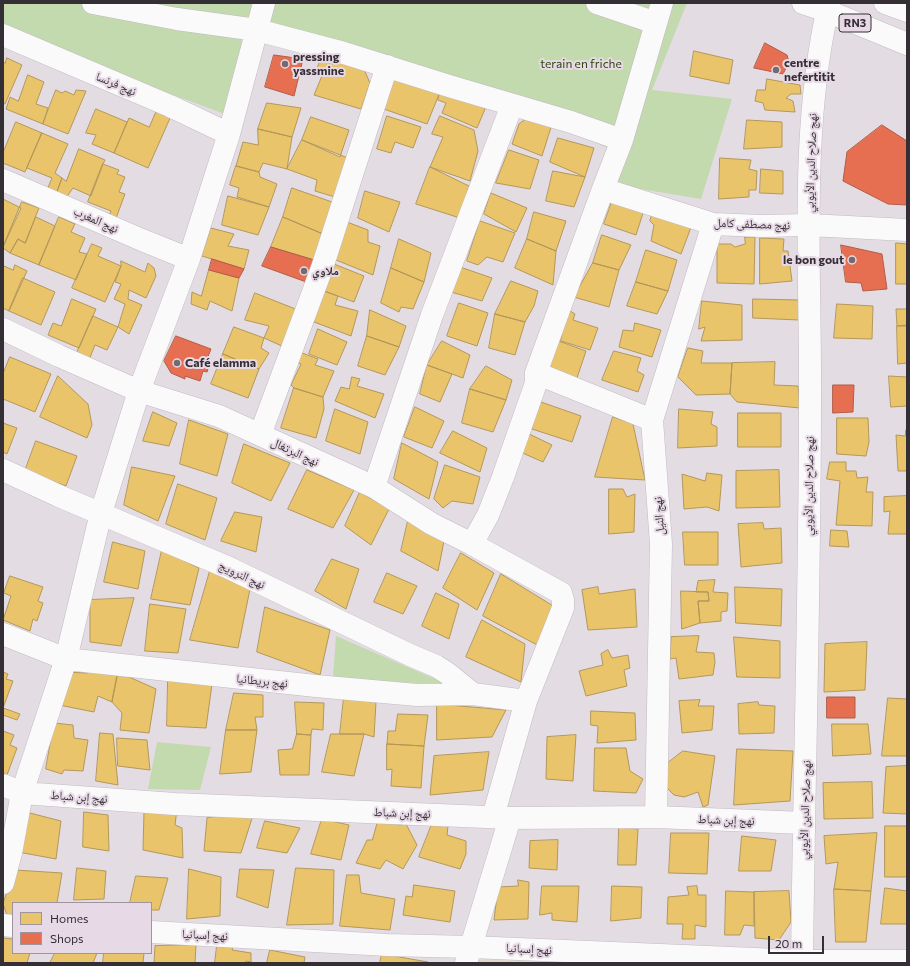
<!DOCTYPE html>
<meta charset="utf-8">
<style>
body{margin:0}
#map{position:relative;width:910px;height:966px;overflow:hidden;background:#e4dce3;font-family:Commissioner,sans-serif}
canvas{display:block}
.frame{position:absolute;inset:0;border:4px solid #342f34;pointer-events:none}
.legend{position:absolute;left:12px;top:902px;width:140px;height:52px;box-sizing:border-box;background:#e7d9e5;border:1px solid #9f959e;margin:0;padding:5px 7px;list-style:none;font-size:12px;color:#342f34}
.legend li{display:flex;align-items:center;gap:8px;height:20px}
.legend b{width:20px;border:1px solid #9f959e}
.scale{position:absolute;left:768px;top:936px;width:56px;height:18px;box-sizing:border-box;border:2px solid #342f34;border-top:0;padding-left:5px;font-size:12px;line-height:14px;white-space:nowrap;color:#342f34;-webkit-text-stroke:3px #e7d9e5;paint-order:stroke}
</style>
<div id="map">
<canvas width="910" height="966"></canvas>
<div class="frame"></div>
<ul class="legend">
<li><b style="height:11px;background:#e9c46a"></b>Homes</li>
<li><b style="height:11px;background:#e76f51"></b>Shops</li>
</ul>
<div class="scale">20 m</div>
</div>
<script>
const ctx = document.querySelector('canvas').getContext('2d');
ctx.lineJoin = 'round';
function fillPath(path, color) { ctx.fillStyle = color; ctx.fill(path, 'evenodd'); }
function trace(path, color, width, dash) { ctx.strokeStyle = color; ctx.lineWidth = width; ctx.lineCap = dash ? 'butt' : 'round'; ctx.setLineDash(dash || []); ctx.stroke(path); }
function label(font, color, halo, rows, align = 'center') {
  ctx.font = font + ' Commissioner,"Noto Naskh Arabic",sans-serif'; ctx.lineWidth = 4; ctx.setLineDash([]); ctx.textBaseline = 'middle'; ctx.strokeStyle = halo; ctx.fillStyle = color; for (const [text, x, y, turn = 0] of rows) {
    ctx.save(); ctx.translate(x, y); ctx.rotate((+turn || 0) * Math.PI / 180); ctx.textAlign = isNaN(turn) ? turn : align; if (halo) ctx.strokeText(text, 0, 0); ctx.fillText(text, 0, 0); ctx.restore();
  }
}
const education = new Path2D(`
 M475,959L678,963H474Z`);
const green = new Path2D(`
 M3,3H687L652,90L732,99L701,199L598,182L608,148L446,81L263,39L241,120L3,32Z
 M336,636L449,685L333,678Z
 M157,742L211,747L200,790L148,789Z`);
const homes = new Path2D(`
 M694,51L733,60L729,84L690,76Z
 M322,55L362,65L370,83L361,109L314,95L324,71L317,70Z
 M7,58L22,65L5,104L3,103V62L5,63Z
 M28,75L44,82L36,104L48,108L43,124L6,109L10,97L18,101Z
 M403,78L442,87L427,124L378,107L390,81Z
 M767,79L800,85L801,94H791L786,98L793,101L795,112L765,110L763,103L755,101L757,90H765Z
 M442,87L478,97L485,109L477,128L442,113L446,103L438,100Z
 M56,90L62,93L65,91L74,95L76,90L86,91L68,134L43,124Z
 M267,103L301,108L292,137L258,129Z
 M96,109L127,122L114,153L92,144L96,135L86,133Z
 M157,110L171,116L148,168L114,153L129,118L149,127Z
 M387,116L421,127L413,148L395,142L391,153L377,149Z
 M440,116L474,130L478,151L470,181L430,167L443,137L432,134Z
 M531,116L552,124L542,156L512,144L519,124Z
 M311,117L349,130L340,157L302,140Z
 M747,120L782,122V147L744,149Z
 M16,122L42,133L25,172L3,163V153Z
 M258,129L292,137L287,169L263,163L259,172L236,166L243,142L258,145Z
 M42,133L68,144L55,173L62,178L56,194L47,190L52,178L27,168Z
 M558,138L594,148L585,177L550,162Z
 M302,140L348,158L335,197L315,191L317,180L287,169Z
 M79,149L105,160L103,164L91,196L73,188L66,198L56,194L62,178L66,181Z
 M509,150L539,160L530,189L496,183Z
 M720,158L751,160L749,169L757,171L756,190H749V197L719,199Z
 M103,164L119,170L117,174L125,177L119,192L125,194L115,221L108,218L111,211L88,202Z
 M236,166L259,172L260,177L277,184L269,207L237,197L239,188L230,185Z
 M430,167L469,186L460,218L416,204Z
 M761,169L783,171V194L760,193Z
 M553,171L585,177L574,207L546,201Z
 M292,188L335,203L323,234L283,217Z
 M365,191L400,202L389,232L358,218Z
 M491,193L527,208L516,232L484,214Z
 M228,196L269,207L258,235L222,225Z
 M3,199L21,208L3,247Z
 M613,199L644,210L636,235L604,224Z
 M22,202L39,208L25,243L18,239L10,253L3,248V247Z
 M654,209L693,222L681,254L651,241L654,225L650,221Z
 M534,212L566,221L556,251L527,239Z
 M36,217L55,226L39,265L10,253L18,239L25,243Z
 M59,217L75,224L71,232L85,238L79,252L87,254L76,280L39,265Z
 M283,217L323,234L314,260L271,247Z
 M480,221L515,233L503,262L487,257L478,265L467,261Z
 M347,222L368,230V242L380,246L373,275L336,260Z
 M211,228L234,234L228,246L249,250L244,269L202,256Z
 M602,235L631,245L619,270L593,263Z
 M745,237H755L754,284L717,283V244H731L735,247L745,244Z
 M760,238L784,239L783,251H788L792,281L760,284Z
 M399,239L431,253L424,282L391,268Z
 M527,239L556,251L553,285L515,268Z
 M896,243L907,244V284H896Z
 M92,244L102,248L98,256L121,266L105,302L72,288Z
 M646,250L677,260L668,291L636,282Z
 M121,261L145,272L148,263L154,268L156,276L146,298L129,290L128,299L142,305L129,334L118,327L125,304L114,299L121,284L115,282L121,266Z
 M593,263L619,270L609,307L570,296L578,289Z
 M334,264L364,276L354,302L324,291Z
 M15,265L27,271L9,311L3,308V269L4,266L13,270Z
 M460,267L492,278L482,301L451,292Z
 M391,268L424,282L413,309L401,307L399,312L381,303Z
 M209,270L239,278L232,311L210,301L207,310L191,304L192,292L201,296Z
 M23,278L55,292L41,325L9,311Z
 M511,281L538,291L534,306L525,322L495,314Z
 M636,282L668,291L657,314L627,306Z
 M324,291L338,296L335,305L358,311L351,336L314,322Z
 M255,293L298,310L284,347L264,338L269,326L245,320Z
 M72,299L96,309L79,348L48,335L53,323L61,326Z
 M753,299L800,300L799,320L753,318Z
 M702,301L742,305V340L701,341L705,327L699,329Z
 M459,303L488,313L477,346L447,336Z
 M907,303V325L897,326L896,309H906Z
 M837,304L873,306L872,339L834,338Z
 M567,309L575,314L573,320L598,328L590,350L561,341Z
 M370,310L406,326L399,347L367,336Z
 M495,314L525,322L515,355L489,348Z
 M93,316L118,327L107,350L95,345L89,360L76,355Z
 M635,323L661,330L652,357L619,347L623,330L633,331Z
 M897,326H907V363L898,364Z
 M234,327L264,338L261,348L269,353L259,369L223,354Z
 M318,329L347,342L337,365L309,354Z
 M367,336L399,347L385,375L358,366Z
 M553,339L586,351L576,381L542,370Z
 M442,341L470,355L463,378L427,365Z
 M688,348L703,351L701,363H732L730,394L696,395L678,377Z
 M297,351L318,359L315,365L334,371L323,397L294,388L291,385L301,364L294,361Z
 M614,351L641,358L637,371L644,375L638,392L602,380Z
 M223,354L259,369L248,398L211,384Z
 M10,357L51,374L35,412L3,399V374Z
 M775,362L774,385L798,386L800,408L737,402L730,394L732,363Z
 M427,365L452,374L440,402L420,394Z
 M486,366L512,380L506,400L470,389Z
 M58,376L88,404L92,425L87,438L40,417Z
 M889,376L907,377V406L891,407Z
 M352,377L360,379L357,386L384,394L375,418L335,401L341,387L349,389Z
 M294,388L323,397L324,409L316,438L281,428Z
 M470,389L506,400L493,432L462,423Z
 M541,402L581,416L572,442L532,429Z
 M415,407L444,421L432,448L404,437Z
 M335,409L368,422L360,454L326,441Z
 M679,409L713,412L711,424L717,427V446L678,448Z
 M153,412L177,423L169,446L143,441Z
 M738,413H781V447H738Z
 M613,417L633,424L645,480L595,477Z
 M837,418H868L869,442L866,456L837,454Z
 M189,420L228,434L217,476L180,464Z
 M3,423L17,428L7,454L3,452Z
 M906,430H907V471H898L896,435L905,436Z
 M453,431L487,448L480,472L440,453Z
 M525,432L552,445L543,462L518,451Z
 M36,441L77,456L66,486L25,471Z
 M402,443L438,462L429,499L394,479Z
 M244,444L290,463L271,501L232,483Z
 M830,462H846V471H856L857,478L868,477L866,492H873L872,526L836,525L840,481L827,479Z
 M445,465L480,477L473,504L452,501L443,508L434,499Z
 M132,467L175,476L158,521L124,505Z
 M307,470L354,490L333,528L288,509Z
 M779,470L780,507L736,508V471Z
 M707,473L722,475L719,511L707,507L684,509L682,474L705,481Z
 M178,484L217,498L205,540L166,524Z
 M609,489H623L627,497L635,494L634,532L609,534Z
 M360,492L389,509L371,545L345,526Z
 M907,496V534H888L890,511L884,512V497Z
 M235,512L262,517L256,552L221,541Z
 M408,521L444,541L438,571L401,551Z
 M763,523L764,529L781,528L782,563L741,567L738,524Z
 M831,530L847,531L849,547L830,546Z
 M683,532H718V565H685Z
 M113,542L145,551L138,589L104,582Z
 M162,550L199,568L190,605L151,599Z
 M461,553L494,573L477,610L443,588Z
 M332,559L359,569L346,609L315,591Z
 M210,571L250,589L238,648L190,640Z
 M387,573L417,586L403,614L374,602Z
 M501,574L555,607L539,646L483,616Z
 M10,576L43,587L38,601L43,603L37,621L33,619L30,631L3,620L11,596L4,593Z
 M715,580L713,592L728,593L727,611L721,612V621L700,623L698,601H709L708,592H696L698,581Z
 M598,587L599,594L635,589L637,627L588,630L582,590Z
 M735,587L782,589L781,626L736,623Z
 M681,591L708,592L709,601H698L700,623L682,629Z
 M436,593L459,604L449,639L422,626Z
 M134,598L121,646L90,642V600Z
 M150,604L186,609L178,653L145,651Z
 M265,607L330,630L320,675L257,652Z
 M482,620L525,644L521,682L466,657Z
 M699,636L696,652L714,653L715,662L713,675L679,679L676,658L670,659L671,637Z
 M734,637L780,641V678L737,677Z
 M867,642L865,690L824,692L825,644Z
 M608,650L612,658L628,655L630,668L624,670L627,686L586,696L579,671L603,665L601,654Z
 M94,664L118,672L112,702L98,696L94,712L59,705L63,672L87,673Z
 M3,672L8,674L6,679L13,681L3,708Z
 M118,672L156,689L149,733L120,730L122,713L112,702Z
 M168,679L212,684L206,728L167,726Z
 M234,693L263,695V717H255L257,730H226Z
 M344,697L376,702L374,737L364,734H340Z
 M888,698L907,699V756H882Z
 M700,700L698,706H714L712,730L682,733L679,701Z
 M295,702L324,703L323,730L312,729L311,735L297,734Z
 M758,702L759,705L775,706L774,733L739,734L738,704Z
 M437,704L506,710L492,737L437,740Z
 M3,708L20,714L17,720L3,715Z
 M591,711L635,713L636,740L597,743L598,726L591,725Z
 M398,714L428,715L424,746L387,744L388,731H395Z
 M54,723L73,725L74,738L88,740L83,771L64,770L62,774L46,769Z
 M832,724H868L871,754L833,756Z
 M226,730H257L251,772L220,774Z
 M3,731L14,735L10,745L17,748L7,775L3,773Z
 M100,733L113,734L118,785L96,781Z
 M297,734L311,735L309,775H280L278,750L292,749Z
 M331,734H364L354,776L322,772Z
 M576,735L573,781L546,779L547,737Z
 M117,738L147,740L150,770L118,766Z
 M387,744L424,746L421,788L391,786L392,769L387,770Z
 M595,748H626L630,771L643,779L636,793L594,791Z
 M737,749L793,751L790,801L734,805Z
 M683,751L715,756L708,805L703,807L698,792L684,797L674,795L665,786L664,766Z
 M489,752L483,790L430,795L434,756Z
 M907,766V814L883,813L886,767Z
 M872,782L873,818L824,819L823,783Z
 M177,809L175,825L182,828L183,858L143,850L144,812Z
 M26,812L61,821L56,859L18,852Z
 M84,812L108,815L109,851L83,847Z
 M254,812L241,853L204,851L207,818Z
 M322,819L349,825L341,860L311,854Z
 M434,819L448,826L447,835L466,841V854L460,869L419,857Z
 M265,821L300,828L287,853L257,848Z
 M378,821L400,825L406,824L417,845L403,869L386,860L380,869L356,863L367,840H372Z
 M885,826H907V877H885Z
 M619,827L638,829L636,865H618Z
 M671,833H709L707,874L669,873Z
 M877,833L871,891L834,889L838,862L826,864L824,836Z
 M742,836L776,840L771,871H739Z
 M558,840L557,870L529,868L530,841Z
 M77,868L106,871L104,899L74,900Z
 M296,868L334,870L333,924L287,925Z
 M189,869L221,877L220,916L187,919Z
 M240,869L274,870L268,908L237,897Z
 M15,870L62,873L57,903H13V915H7L3,904Z
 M347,875H359L361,893L395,899L390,930L340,926Z
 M136,876L168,878L159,910H151V903H130Z
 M518,880L529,882L528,919L494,920L498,887L518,886Z
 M414,885L455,891L450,922L403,915L406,896L412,897Z
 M542,886H579L577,922L552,920V913L540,915Z
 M612,886L642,887L641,918L611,921Z
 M697,886L698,895H706V927L695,925V939H682L683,924H667L668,897L689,895L687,887Z
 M885,888L907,891V924H881Z
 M834,889L871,891L866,942H836Z
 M726,891L754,892V926L744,925L740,935H725Z
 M789,891L791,922L779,940L755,938L754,892Z
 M3,938L13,939V953H30L27,963H3Z
 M196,945L195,963H154L155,946Z
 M217,946H233L232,950L251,953V962L246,961L244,963H215Z
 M270,950L305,957L304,963H267Z
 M55,953H97L93,963H50Z
 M104,953H144L143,963H103Z
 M382,954L428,962L380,963Z`);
const shops = new Path2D(`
 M765,43L787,55L789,62L783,74L754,68Z
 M274,55L303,59L294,96L265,87Z
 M882,125L907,141V205L888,204L843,181L847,152Z
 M841,245L882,254L887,289L863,291L861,283L846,282Z
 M271,247L314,260L309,283L262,266Z
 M212,259L244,269L239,278L209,270Z
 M176,336L211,349L207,359L210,362L207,372L203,371L200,381L185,376V379L171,373L164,361Z
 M833,385H854L853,412L833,413Z
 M827,697H855V718H827Z`);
const minor = new Path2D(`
 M93,3L177,19L257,30L344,53L449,86L571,122L622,140
 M597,3L656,23
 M3,35L170,106L229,134
 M3,180L142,240L189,259
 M603,189L713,224L761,226L809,225L907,230
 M3,329L59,356L139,391L219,416L374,487L432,524L472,544L561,593L563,600V608L526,701L493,817
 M536,373L652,420
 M260,435L322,268L387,66
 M3,470L59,496L227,567L410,655L436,666L447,673L473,694
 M374,487L432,315L512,105
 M472,544L488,515L503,477L536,383V373L603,189L622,140L662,3
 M3,634L66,659L316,686L417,695L473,694L526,701
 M3,785L22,793L175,804L510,818L656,817L804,823
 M656,817L661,544L652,420L713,224
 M3,883L11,853L22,793L66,659L101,513L139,391L189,259L209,196L229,134L264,3
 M3,925L13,926
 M151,932L387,945L471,947L802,961H907
 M466,963L510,818
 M802,963C804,775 810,586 810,398C811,267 799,132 829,3`);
const major = new Path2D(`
 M803,3L827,11L907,44
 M885,3L907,11`);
const markers = [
 [285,64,4,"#726c71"],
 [776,70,4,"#726c71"],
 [852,260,4,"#726c71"],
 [304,271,4,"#726c71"],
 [177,363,4,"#726c71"]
];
const shields = [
 [855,23,32]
];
const shieldNames = [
 ["RN3",855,23]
];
const poiNames = [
 ["pressing",293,57],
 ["yassmine",293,71],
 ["centre",784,63],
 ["nefertitit",784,77],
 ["le bon gout",844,260,"right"],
 ["ملاوي",312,271],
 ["Café elamma",185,363]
];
const parkNames = [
 ["terain en friche",581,64]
];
const streetNames = [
 ["نهج فرنسا",116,84,23],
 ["نهج صلاح الدين الأيوبي",811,163,-88],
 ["نهج المغرب",96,220,24],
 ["نهج مصطفى كامل",752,224,2],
 ["نهج البرتغال",295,452,25],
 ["نهج صلاح الدين الأيوبي",809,486,-89],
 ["نهج النيل",659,516,-94],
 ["نهج النرويج",242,575,25],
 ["نهج بريطانيا",262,681,6],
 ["نهج إبن شباط",79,797,4],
 ["نهج صلاح الدين الأيوبي",805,810,-88],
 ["نهج إبن شباط",402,813,2],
 ["نهج إبن شباط",726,820,2],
 ["نهج إسبانيا",205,935,3],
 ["نهج إسبانيا",529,949,3]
];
fillPath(education, '#e0d8cf');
fillPath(green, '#c3d9ae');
fillPath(homes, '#e9c46a');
trace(homes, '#b3975a', 1);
fillPath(shops, '#e76f51');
trace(shops, '#b15c48', 1);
trace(minor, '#c1bbc0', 23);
trace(major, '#c1bbc0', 23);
trace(minor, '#fbfafb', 22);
trace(major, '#fbfafb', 22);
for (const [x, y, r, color] of markers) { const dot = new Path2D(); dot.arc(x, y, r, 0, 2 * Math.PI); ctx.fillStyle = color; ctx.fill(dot); trace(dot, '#e7d9e5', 1.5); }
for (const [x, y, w] of shields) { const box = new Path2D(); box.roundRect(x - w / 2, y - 9, w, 18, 3); ctx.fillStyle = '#e7d9e5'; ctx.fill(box); trace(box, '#342f34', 1); }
label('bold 11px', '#342f34', null, shieldNames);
label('bold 12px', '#342f34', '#e7d9e5', poiNames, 'left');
label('12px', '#294609', '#e7d9e5', parkNames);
label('12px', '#342f34', '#e7d9e5', streetNames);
</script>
